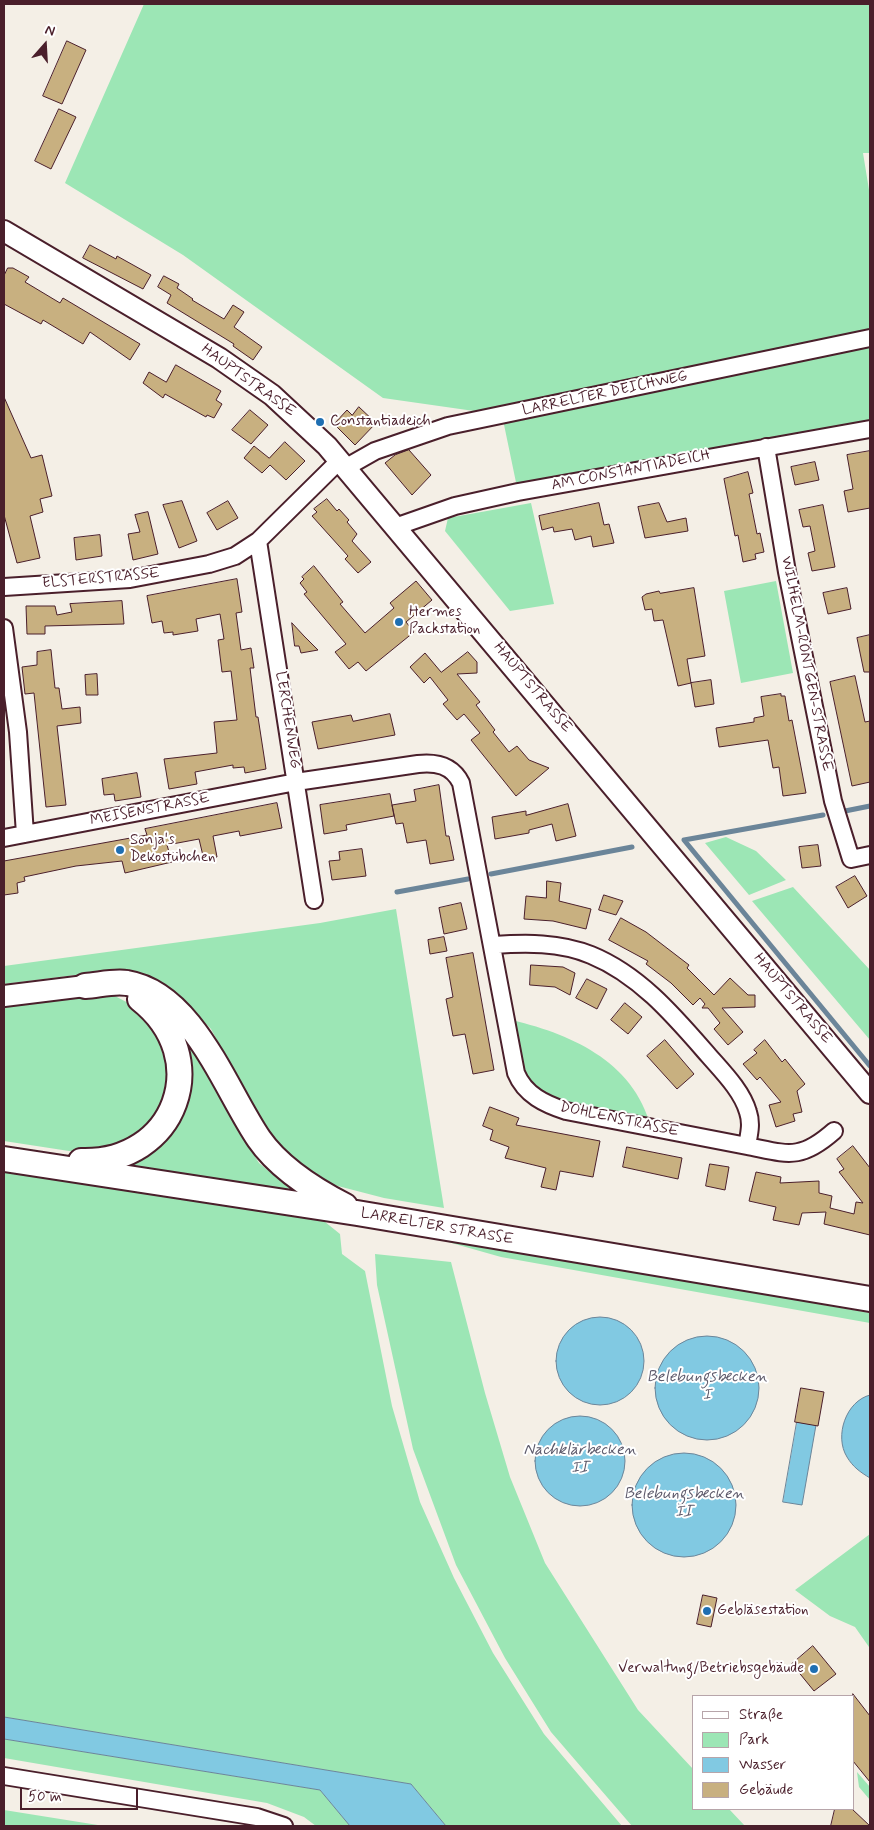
<!DOCTYPE html>
<meta charset="utf-8">
<style>
body{margin:0}
#map{position:relative;width:874px;height:1830px;overflow:hidden;background:#f4efe6;font-family:Mynerve,sans-serif}
canvas{display:block}
.frame{position:absolute;inset:0;border:5px solid #4a1f2b;pointer-events:none}
.legend{position:absolute;left:692px;top:1695px;width:162px;height:115px;box-sizing:border-box;background:#fff;border:1px solid #b7a5aa;margin:0;padding:6px 9px;list-style:none;font-size:15px;color:#4a1f2b}
.legend li{display:flex;align-items:center;gap:10px;height:25px}
.legend b{width:25px;border:1px solid #b7a5aa}
.north{position:absolute;left:20px;top:20px;width:50px;height:50px;-webkit-text-stroke:4px #fff;paint-order:stroke;rotate:19deg;font-size:14px;font-weight:700;line-height:20px;text-align:center;color:#4a1f2b}
.north::after{content:'';display:block;margin:auto;width:18px;height:22px;background:#4a1f2b;clip-path:polygon(50% 0,100% 100%,50% 72%,0 100%)}
.scale{position:absolute;left:20px;top:1788px;width:118px;height:22px;box-sizing:border-box;border:2px solid #4a1f2b;border-top:0;padding-left:6px;font-size:15px;line-height:18px;white-space:nowrap;color:#4a1f2b;-webkit-text-stroke:4px #fff;paint-order:stroke}
</style>
<div id="map">
<canvas width="874" height="1830"></canvas>
<div class="frame"></div>
<ul class="legend">
<li><b style="height:6px;background:#fff"></b>Straße</li>
<li><b style="height:14px;background:#9ce6b5"></b>Park</li>
<li><b style="height:14px;background:#81c9e2"></b>Wasser</li>
<li><b style="height:14px;background:#c8b080"></b>Gebäude</li>
</ul>
<div class="north">N</div>
<div class="scale">50 m</div>
</div>
<script>
const ctx = document.querySelector('canvas').getContext('2d');
ctx.lineJoin = 'round';
function fillPath(path, color) { ctx.fillStyle = color; ctx.fill(path, 'evenodd'); }
function trace(path, color, width, dash) { ctx.strokeStyle = color; ctx.lineWidth = width; ctx.lineCap = dash ? 'butt' : 'round'; ctx.setLineDash(dash || []); ctx.stroke(path); }
function label(font, color, halo, rows, align = 'center') {
  ctx.font = font + ' Mynerve,sans-serif'; ctx.lineWidth = 4; ctx.setLineDash([]); ctx.textBaseline = 'middle'; ctx.strokeStyle = halo; ctx.fillStyle = color; for (const [text, x, y, turn = 0] of rows) {
    ctx.save(); ctx.translate(x, y); ctx.rotate((+turn || 0) * Math.PI / 180); ctx.textAlign = isNaN(turn) ? turn : align; if (halo) ctx.strokeText(text, 0, 0); ctx.fillText(text, 0, 0); ctx.restore();
  }
}
const green = new Path2D(`
 M144,4H870V153H863L870,196V429L518,492L502,415L383,398L183,255L65,183Z
 M531,503L554,604L510,611L445,531L448,518Z
 M776,581L793,673L741,683L724,591Z
 M726,837L756,851L786,880L749,895L705,843Z
 M793,887L870,970V1040L752,901Z
 M396,909L444,1208L384,1198L334,1185L287,1157L255,1111L211,1029L174,992L134,972H100L4,984V966L320,923Z
 M111,994L140,1009L162,1036L168,1076L164,1102L138,1136L104,1151H69L4,1141V1007Z
 M507,1019C569,1033 633,1060 651,1127L566,1111L526,1090Z
 M178,1023L206,1066L229,1115L259,1163L296,1194L125,1168L157,1147L184,1114L192,1067Z
 M4,1159L304,1205L340,1234L342,1254L365,1271L392,1406L420,1502L454,1578L493,1653L544,1734L622,1826H446L411,1784L4,1717Z
 M449,1238L870,1313V1323L501,1257L448,1242Z
 M375,1254L451,1262L485,1393L510,1477L545,1563L638,1710L693,1769V1809H729L745,1826H632L551,1732L505,1658L456,1565L413,1449L377,1285Z
 M870,1534V1677L869,1647L855,1627L830,1616L795,1590Z
 M4,1739L320,1790L350,1826H316L304,1817L267,1803L4,1758Z
 M857,1772L870,1787V1800L859,1787Z
 M4,1810L104,1826H4Z`);
const water = new Path2D(`
 M556 1361a44 44 0 1 1 88 0a44 44 0 1 1-88 0Z
 M655 1388a52 52 0 1 1 104 0a52 52 0 1 1-104 0Z
 M870,1395V1478C860,1472 853,1467 847,1457C834,1436 846,1401 870,1395Z
 M535 1461a45 45 0 1 1 90 0a45 45 0 1 1-90 0Z
 M797,1422L816,1425L802,1505L783,1502Z
 M632 1505a52 52 0 1 1 104 0a52 52 0 1 1-104 0Z
 M4,1717L411,1784L446,1826H350L320,1790L4,1739Z`);
const stream = new Path2D(`
 M845,811L870,806
 M823,815L684,840L870,1066
 M491,874L632,847
 M397,892L468,879`);
const building = new Path2D(`
 M67,41L86,50L62,104L43,96Z
 M59,109L76,117L51,169L35,161Z
 M90,245L116,259L117,256L151,275L143,289L83,258Z
 M8,268H13L29,277L25,282L60,303L63,298L140,344L130,360L90,332L83,344L43,320L41,324L4,304V276Z
 M164,276L179,284L177,288L193,299L192,300L224,319L233,305L244,312L234,327L262,347L253,360L233,346L234,344L167,303L171,295L158,287Z
 M176,365L221,391L216,400L222,404L214,418L207,415L206,417L165,394L163,398L143,383L149,372L166,382Z
 M4,397L31,458L42,455L52,496L40,499L43,512L30,516L40,558L17,563L4,515Z
 M359,407L376,423L355,445L334,424L347,410L352,415Z
 M250,410L268,425L251,444L232,430Z
 M285,442L305,461L286,480L270,465L262,473L244,458L254,446L269,458Z
 M409,450L431,475L412,495L385,463L395,455Z
 M870,451V508L848,512L844,491L853,489L847,455Z
 M815,462L819,480L795,485L791,467Z
 M748,472L753,493L749,494L757,534L760,533L764,552L755,554L756,559L743,562L738,535L735,536L724,479Z
 M327,499L337,511L339,509L349,520L347,522L357,534L352,541L371,562L358,573L345,559L348,556L312,516L317,512L314,509Z
 M182,501L197,541L179,548L163,505Z
 M228,501L238,518L217,530L207,513Z
 M599,503L604,525L609,524L614,543L593,547L591,536L575,540L572,529L554,532L553,527L542,530L539,516Z
 M659,503L667,522L686,518L688,531L645,538L638,507Z
 M823,505L835,567L812,571L808,553L815,551L810,526L803,527L799,510Z
 M148,512L158,554L133,560L128,534L140,532L135,515Z
 M100,535L102,556L76,560L74,538Z
 M314,566L343,602L340,604L365,633L394,608L390,603L416,581L432,600L406,622L414,632L366,671L358,662L349,669L335,652L346,644L304,594L307,592L300,583L304,579L302,577Z
 M237,579L242,612L236,613L241,650L251,648L254,668H250L256,717H258L266,769L245,773L244,767L233,768V765L195,772L197,784L169,789L164,759L217,753L214,722L237,720L231,671L222,672L218,640L224,639L220,614L196,619L198,631L173,635V632L164,633L162,621L152,623L147,596Z
 M694,588L705,656L687,659L691,683L678,686L663,620L654,621L652,609L645,610L642,597L646,594L659,591L660,593Z
 M847,588L851,609L828,614L823,593Z
 M122,601L124,624L45,626V634H27L26,606H55L57,615L72,612L70,604Z
 M292,623L304,636L318,650L301,653L299,646H295Z
 M870,635V672H864L857,638Z
 M51,650L55,688H59L62,709L80,707L81,723L57,726L66,805L46,807L34,693L25,694L22,667L37,665V652Z
 M468,652L477,662V673L457,674L480,702L476,705L495,730L493,732L509,752L517,746L529,760L549,768L516,796L471,740L480,733L464,714L457,720L443,704L448,700L430,677L424,683L410,667L425,653L441,672Z
 M97,674L98,695H86L85,675Z
 M855,676L865,722L870,721V782L852,786L830,682Z
 M711,680L714,704L695,707L691,683Z
 M781,694V696H785L789,721L792,720L806,793L783,796L779,767L773,768L768,740L719,747L716,728L754,722V718L764,716L761,697Z
 M390,714L395,735L318,749L312,722L351,715L353,721Z
 M137,773L141,797L115,801L114,794L104,795L102,779Z
 M439,785L446,836H449L454,860L430,864L426,840L407,843L403,823L396,824L392,805L416,801L414,790Z
 M390,794L394,816L346,825L347,830L324,834L320,805Z
 M277,803L282,828L240,836L239,831L213,836L217,857L204,860L199,839L167,845L172,862L125,873L122,861L76,866L24,877L25,881L17,883L18,893L4,895V861L147,835L145,829Z
 M568,804L576,836L556,841L552,824L529,830V833L495,839L492,817L526,811V815Z
 M818,845L821,866L802,868L799,847Z
 M362,849L366,876L332,880L329,861L340,860L339,852Z
 M855,876L867,896L848,908L836,887Z
 M547,881L561,883L559,901L591,909L586,929L553,921L524,919L526,896L546,898Z
 M604,895L623,901L616,915L599,910Z
 M461,903L467,929L444,934L439,908Z
 M621,918L646,932L689,965L687,968L714,995L730,978L748,995H755V1007L722,1008L743,1032L728,1045L714,1029L720,1023L708,1008H702L705,1004L700,998L693,1005L671,983L646,964L648,961L609,940Z
 M444,937L447,951L430,954L428,940Z
 M473,953L494,1070L473,1074L465,1034L453,1036L446,999L453,997L446,958Z
 M531,965L563,967L575,973L570,995L555,987L530,985Z
 M587,979L607,989L597,1009L576,998Z
 M625,1003L642,1017L628,1034L611,1020Z
 M665,1040L694,1074L677,1089L647,1056Z
 M765,1040L782,1062L785,1059L805,1084L797,1091L802,1112L793,1114L795,1121L776,1127L769,1105L781,1102L760,1077L757,1080L743,1064L757,1053L754,1050Z
 M490,1107L519,1118L516,1125L600,1141L593,1177L560,1171L556,1190L541,1187L546,1168L505,1158L509,1147L490,1140L493,1130L483,1126Z
 M853,1146L870,1168V1235L824,1224L826,1212L802,1213L799,1225L773,1220L776,1207L749,1201L756,1172L781,1177L780,1183L819,1181V1193L832,1196L830,1208L854,1214L856,1202L863,1203L839,1172L844,1169L837,1159Z
 M627,1147L682,1158L678,1179L623,1167Z
 M710,1164L729,1167L725,1190L706,1186Z
 M801,1388L824,1392L818,1426L795,1422Z
 M703,1595L717,1598L711,1627L697,1624Z
 M813,1646L836,1674L814,1691L792,1664Z
 M853,1694L870,1716V1782L853,1761Z
 M835,1809H852L870,1826H831Z`);
const minor = new Path2D(`
 M766,447L787,572L833,801L851,859L870,855
 M345,468L375,451L448,426L870,338
 M395,527L455,506L518,492L870,429
 M258,541L314,900
 M4,587L130,579L209,564L235,556L258,541L339,461
 M4,628L18,732L25,834
 M4,838L296,782L418,764C436,762 452,765 461,783L516,1073C525,1095 545,1104 566,1111L747,1146C749,1134 752,1124 748,1112C742,1091 723,1072 709,1056C675,1017 640,975 591,955C559,942 526,943 493,945
 M747,1146C788,1154 800,1161 834,1131
 M4,1776L257,1817L284,1826`);
const tertiary = new Path2D(`
 M4,231L219,358L272,395L327,446L870,1093
 M4,996L85,986`);
const secondary = new Path2D(`
 M85,986C99,985 113,981 127,983C193,994 226,1091 259,1139C279,1168 314,1190 345,1206
 M4,1159L357,1213L870,1299
 M81,1161C176,1164 215,1058 140,999`);
const markers = [
 [320,422,5,"#1f6fb2"],
 [399,622,5,"#1f6fb2"],
 [120,850,5,"#1f6fb2"],
 [707,1611,5,"#1f6fb2"],
 [814,1669,5,"#1f6fb2"]
];
const streetNames = [
 ["HAUPTSTRASSE",248,381,36],
 ["LARRELTER DEICHWEG",605,394,-12],
 ["AM CONSTANTIADEICH",631,471,-11],
 ["ELSTERSTRASSE",101,579,-5],
 ["WILHELM-RÖNTGEN-STRASSE",806,664,79],
 ["HAUPTSTRASSE",532,688,50],
 ["LERCHENWEG",287,720,81],
 ["MEISENSTRASSE",150,810,-11],
 ["HAUPTSTRASSE",792,999,50],
 ["DOHLENSTRASSE",619,1120,12],
 ["LARRELTER STRASSE",437,1227,10]
];
const poiNames = [
 ["Constantiadeich",330,422],
 ["Hermes",409,613],
 ["Packstation",409,630],
 ["Sonja's",130,841],
 ["Dekostübchen",130,858],
 ["Gebläsestation",717,1611],
 ["Verwaltung/Betriebsgebäude",804,1669,"right"]
];
const waterNames = [
 ["Belebungsbecken",707,1378],
 ["I",707,1396],
 ["Nachklärbecken",580,1451],
 ["II",580,1469],
 ["Belebungsbecken",684,1495],
 ["II",684,1513]
];
fillPath(green, '#9ce6b5');
fillPath(water, '#81c9e2');
trace(water, '#6b8599', 1);
trace(stream, '#6b8599', 5);
fillPath(building, '#c8b080');
trace(building, '#4a1f2b', 1);
trace(minor, '#4a1f2b', 20);
trace(tertiary, '#4a1f2b', 24);
trace(secondary, '#4a1f2b', 28);
trace(minor, '#fff', 16);
trace(tertiary, '#fff', 20);
trace(secondary, '#fff', 24);
for (const [x, y, r, color] of markers) { const dot = new Path2D(); dot.arc(x, y, r, 0, 2 * Math.PI); ctx.fillStyle = color; ctx.fill(dot); trace(dot, '#fff', 2); }
label('15px', '#4a1f2b', '#fff', streetNames);
label('15px', '#4a1f2b', '#fff', poiNames, 'left');
label('italic 16px', '#5d5a6b', '#fff', waterNames);
</script>
